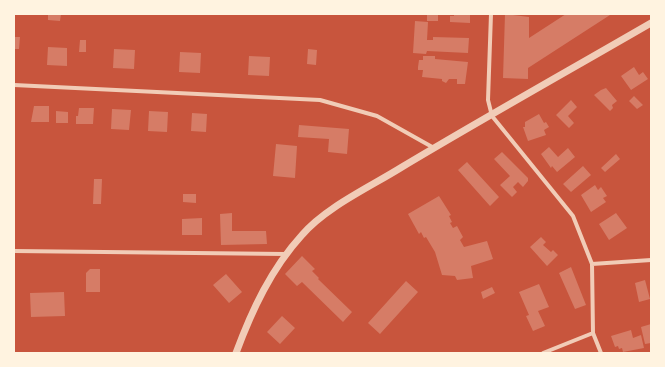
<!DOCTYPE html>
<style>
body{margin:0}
#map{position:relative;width:665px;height:367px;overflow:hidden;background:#c8553d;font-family:Literata,serif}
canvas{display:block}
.frame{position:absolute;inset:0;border:15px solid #fff3e0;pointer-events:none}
</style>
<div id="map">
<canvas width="665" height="367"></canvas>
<div class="frame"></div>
</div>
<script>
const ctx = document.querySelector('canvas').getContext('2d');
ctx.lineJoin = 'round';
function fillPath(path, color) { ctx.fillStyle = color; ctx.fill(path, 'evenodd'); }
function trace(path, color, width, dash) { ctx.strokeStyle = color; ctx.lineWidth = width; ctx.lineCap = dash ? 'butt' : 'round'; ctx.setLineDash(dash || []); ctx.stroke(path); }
const building = new Path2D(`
 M48,14H61L60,21L48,20Z
 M427,14H438V21H427Z
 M454,14H470V23L450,22V16H454Z
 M505,14L529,17V38L566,14L610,15L528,68V79L503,78Z
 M415,21L428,22L427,40H433V37L469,38L468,53L427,51L426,54L413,53Z
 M14,37H20L19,49H14Z
 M80,40H86V52H79Z
 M48,47L67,48V66L47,65Z
 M114,49L135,50L134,69L113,68Z
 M308,49L317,50L316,65L307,64Z
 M180,52L201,53L200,73L179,72Z
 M249,56L270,57L269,76L248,75Z
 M423,56H435V59L468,62L465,84H457V79H449L446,83L442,81V79L422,77L423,70H418V67L419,60H423Z
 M634,67L639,75L643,72L648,79L631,90L621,76Z
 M606,88L617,101L612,105L613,108L610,111L594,95L601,90Z
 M634,96L643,105L637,109L629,101Z
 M571,100L577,107L568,116L574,123L569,128L556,115Z
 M34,106H49V122H31Z
 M79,108H94L93,124H76V116H78Z
 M112,109L131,110L129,130L111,129Z
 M56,111L68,112V123H56Z
 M149,111L168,112L167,132L148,131Z
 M192,113L207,114L206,132L191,131Z
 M539,114L544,123L546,122L549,127L544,130L546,135L528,141L523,127H525V122Z
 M299,125L349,129L347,154L328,152L329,139L298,137Z
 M276,144L297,146L295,178L273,176Z
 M549,147L558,157L568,148L575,157L557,172L552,166L551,168L541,154Z
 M502,152L528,178V181L523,187L518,182L513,187L517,192L512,197L500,185L510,176L494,159Z
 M616,154L620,159L605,172L601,168Z
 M467,162L499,197L490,206L458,170Z
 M583,166L591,175L571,192L563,184Z
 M94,179H102L101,204H93Z
 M595,185L598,190L601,187L607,196L603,198L606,202L591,212L581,195Z
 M183,194H196V203L183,202Z
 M439,196L451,215L449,216L452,222L450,223L453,228L457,226L463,237L460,240L464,247L487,241L493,259L471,266L473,278L457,280L455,276L442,275L435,252L426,237L424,238L421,232L419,234L408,214Z
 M232,213V231H266L267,244L221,245L220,214Z
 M616,213L627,228L609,240L599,224Z
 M202,218V235H182V219Z
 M541,237L546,242L543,245L551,252L553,250L558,255L547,266L530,247Z
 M302,256L315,269L312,271L319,278L318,279L352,312L343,322L302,282L297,286L285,274Z
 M571,267L586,305L575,309L559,273Z
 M90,269H100V292H86V273Z
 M226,274L242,292L229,303L213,285Z
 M645,280L650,299L639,302L635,283Z
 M406,281L418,292L380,334L368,323Z
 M539,284L549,307L538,311L545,326L533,331L526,316L529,315L519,292Z
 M492,287L495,293L483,299L481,292Z
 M64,292L65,316L31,317L30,293Z
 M282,316L295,328L280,344L267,332Z
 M651,324V343L645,344L641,327Z
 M631,330L633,338L641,335L644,348L623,352L622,348L619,349L618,346L615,347L611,336Z`);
const minor = new Path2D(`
 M491,14L488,100L492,116L573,216L592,264L593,333L601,353
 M14,85L320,100L377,116L434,148
 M14,251L285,254
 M592,264L651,260
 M543,353L593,333`);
const tertiary = new Path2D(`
 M236,353C252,310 271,269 302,235C326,207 370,187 402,167C484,118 568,71 651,23`);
fillPath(building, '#d67c66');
trace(minor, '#f1ccb7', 4);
trace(tertiary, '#f1ccb7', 7);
</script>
